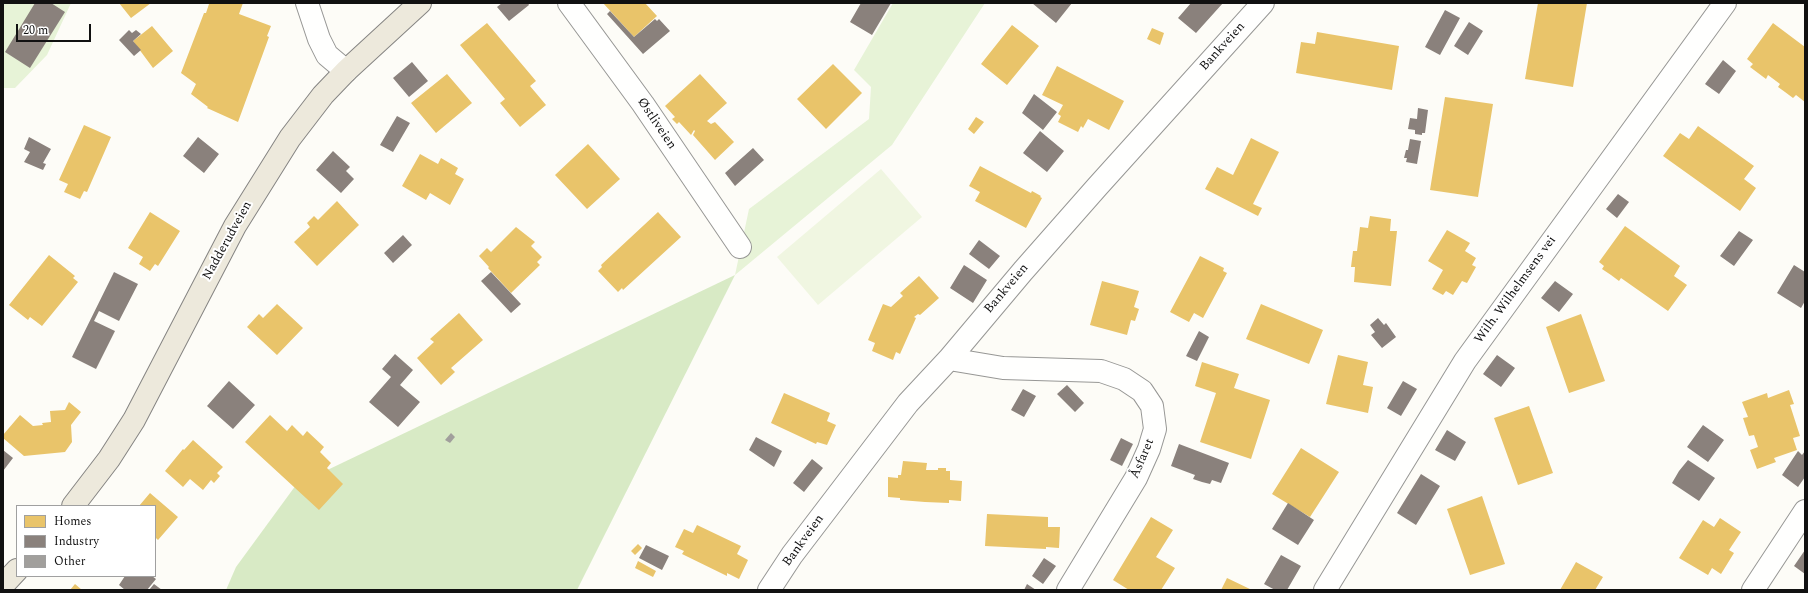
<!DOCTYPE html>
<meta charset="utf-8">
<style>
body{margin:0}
#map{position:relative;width:1808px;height:593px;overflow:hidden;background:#fdfcf7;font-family:Spectral,serif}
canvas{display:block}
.frame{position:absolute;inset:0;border:4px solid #111;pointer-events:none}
.legend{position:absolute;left:16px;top:505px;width:140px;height:72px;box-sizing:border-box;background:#fff;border:1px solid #a0a0a0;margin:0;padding:5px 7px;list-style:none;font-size:12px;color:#111}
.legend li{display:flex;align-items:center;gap:8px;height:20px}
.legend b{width:20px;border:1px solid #a0a0a0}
.scale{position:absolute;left:16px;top:24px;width:75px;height:18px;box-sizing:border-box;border:2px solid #111;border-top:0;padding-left:5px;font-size:12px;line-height:14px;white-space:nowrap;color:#111;-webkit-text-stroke:3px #fff;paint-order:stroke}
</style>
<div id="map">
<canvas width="1808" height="593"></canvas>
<div class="frame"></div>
<ul class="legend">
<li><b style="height:11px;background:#e9c46a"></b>Homes</li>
<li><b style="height:11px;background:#8a817c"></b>Industry</li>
<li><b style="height:11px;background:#a19f9c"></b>Other</li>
</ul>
<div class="scale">20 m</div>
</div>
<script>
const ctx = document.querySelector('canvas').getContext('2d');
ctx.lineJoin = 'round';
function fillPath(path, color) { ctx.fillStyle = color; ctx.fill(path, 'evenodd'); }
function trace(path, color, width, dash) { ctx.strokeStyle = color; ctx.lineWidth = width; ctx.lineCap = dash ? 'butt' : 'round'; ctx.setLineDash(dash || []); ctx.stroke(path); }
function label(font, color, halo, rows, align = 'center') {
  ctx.font = font + ' Spectral,serif'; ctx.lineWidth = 4; ctx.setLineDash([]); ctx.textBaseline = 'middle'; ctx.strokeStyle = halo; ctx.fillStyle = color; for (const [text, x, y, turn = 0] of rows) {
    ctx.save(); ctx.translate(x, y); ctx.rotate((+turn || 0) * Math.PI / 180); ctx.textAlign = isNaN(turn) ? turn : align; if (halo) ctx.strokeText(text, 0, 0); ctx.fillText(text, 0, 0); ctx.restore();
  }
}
const green = new Path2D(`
 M3,3H71L47,55L15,88H3Z
 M893,3H985L892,145L735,275L749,209L869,119L871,87L854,70Z`);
const forest = new Path2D(`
 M735,275L577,590H226L236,567L296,485Z`);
const pitch = new Path2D(`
 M881,169L922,217L818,305L777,257Z`);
const homes = new Path2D(`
 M119,3H151L131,18Z
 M211,3H243L239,14L271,26L267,36L269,37L238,122L207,108L208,107L191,94L196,84L181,73L204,13H206L209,4H211Z
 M603,3H645L657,16L634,37Z
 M1538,3H1587L1573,87L1525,79Z
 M487,23L536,81L530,86L546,105L520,127L500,103L505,99L460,45Z
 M1773,23L1805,47V102L1796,95L1793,98L1785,92L1778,87L1780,84L1768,75L1766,79L1750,67L1753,64L1747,59Z
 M1012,25L1039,46L1007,85L981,64Z
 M152,26L173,51L153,68L133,41Z
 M1152,28L1164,33L1160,45L1147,39Z
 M1317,32L1399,46L1392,90L1296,73L1301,42L1315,44Z
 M833,64L862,93L826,129L797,99Z
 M1057,66L1124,101L1109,130L1088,119L1083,128L1081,126L1078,132L1058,122L1061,116L1058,114L1063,105L1042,95Z
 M447,74L472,103L436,133L411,103Z
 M700,74L727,103L707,121L711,124L715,122L734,142L715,160L693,135L695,131L694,130L691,135L679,122L677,124L672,119L675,117L665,106Z
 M1445,97L1493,104L1478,197L1430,190Z
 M976,117L984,122L974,134L968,129Z
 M84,125L111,137L87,192L84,191L80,199L64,192L68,184L59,180Z
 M1698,126L1754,166L1744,179L1756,188L1740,211L1663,156L1680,133L1689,139Z
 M1251,138L1279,152L1253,204L1262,208L1258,216L1205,189L1217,167L1233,175Z
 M588,144L620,179L587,209L555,175Z
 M420,154L438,164L441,158L458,168L455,174L464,179L450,205L430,193L426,200L402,186Z
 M980,166L1031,193L1032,191L1041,196L1040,197L1042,198L1026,228L975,201L980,192L969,186Z
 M337,201L359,225L317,266L294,242L310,227L307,223L314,216L318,220Z
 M150,212L180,231L158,266L155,264L150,271L139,264L143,257L128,248Z
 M658,212L681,237L623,290L622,288L618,292L598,271L602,267L601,265Z
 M1370,216L1391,219L1390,231H1397L1391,286L1354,282L1355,267H1351L1353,251H1357L1360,227L1368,228Z
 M1625,226L1680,266L1674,276L1687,285L1668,311L1621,278L1619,281L1611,275L1602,269L1604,266L1599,262Z
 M516,227L535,242L531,246L542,257L537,262L540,265L511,293L488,268L489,267L479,256L487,248L491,252Z
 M1447,230L1470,243L1465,251L1476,258L1472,265L1476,267L1467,283L1462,281L1453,295L1446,291L1443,295L1432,289L1443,270L1428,261Z
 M49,255L75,276L73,278L78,282L42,326L30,317L28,320L9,305Z
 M1200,256L1224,268L1223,271L1227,273L1203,318L1194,313L1189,322L1170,312Z
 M919,276L939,298L920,315L918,314L914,317L916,318L900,354L896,352L893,360L872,351L875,343L868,340L883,304L891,307L903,296L900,293Z
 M1102,281L1139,291L1134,307L1139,309L1135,321L1131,320L1127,335L1090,325Z
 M277,304L303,328L277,355L247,327L259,314L263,318Z
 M1261,304L1323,330L1309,364L1246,339Z
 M459,313L483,340L451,368L455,372L441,385L417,358L434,342L430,339Z
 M1581,314L1605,381L1569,393L1546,327Z
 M1338,355L1368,362L1363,385L1373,387L1368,413L1326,404Z
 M1202,362L1239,374L1234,388L1270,400L1251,459L1200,442L1216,393L1195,386Z
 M1789,390L1794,404L1790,405L1800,436L1793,438L1797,450L1774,458L1776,462L1757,469L1750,450L1758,447L1754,435L1749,436L1743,418L1748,417L1742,402L1767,393L1768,398Z
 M784,393L830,413L827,421L836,425L827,445L817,442L816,444L771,423Z
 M69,402L81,412L71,425L72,442L65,452L24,456L3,438V435L20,415L33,426L43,425L42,423L51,422L50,411L65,410Z
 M1529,406L1553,473L1518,485L1494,418Z
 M270,415L287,431L292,425L303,436L307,431L324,447L320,452L331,463L327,468L343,484L319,510L245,442Z
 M193,440L223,467L217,473L220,476L214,483L211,480L203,490L190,479L183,487L165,471L183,449L184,450Z
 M1301,448L1339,472L1310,517L1272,494Z
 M903,461L927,463L926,470H938V468H946V471H950V480L962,481L961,501L949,500V503L925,502L900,500V498L888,497V477L898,478V475H901Z
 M150,493L178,517L158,540L155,537V506H139Z
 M1482,496L1505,564L1470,575L1447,509Z
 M987,514L1048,517V527H1060L1059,548L1046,547V549L985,546Z
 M1151,517L1173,530L1156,557L1175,568L1161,590L1146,589L1129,590L1113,580Z
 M1720,518L1741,532L1729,550L1734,553L1721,574L1712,568L1708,575L1679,558L1703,520L1714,527Z
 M697,525L741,546L737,554L748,560L739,579L727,573V576L682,554L684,551L675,547L684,529L693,533Z
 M638,544L642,548L635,555L631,551Z
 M638,561L656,571L653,577L635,568Z
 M1576,562L1603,577L1595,590H1560Z
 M1227,578L1252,590H1221Z
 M75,584L82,590H70Z`);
const industry = new Path2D(`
 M35,3H51L65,12L30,68L5,52Z
 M502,3H528L529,5L509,21L497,7Z
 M861,3H891L872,35L850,22Z
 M1032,3H1072L1056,23Z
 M1191,3H1223L1196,33L1178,18Z
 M1445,10L1460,18L1440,55L1425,47Z
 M610,11L634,37L655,19L657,21L659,19L670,31L643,54L607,14Z
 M1469,22L1483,31L1468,55L1454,46Z
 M129,30L132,33L136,30L141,34L133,41L141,50L134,56L119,40Z
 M1723,60L1736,71L1719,94L1705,84Z
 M412,62L428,81L409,97L393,78Z
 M1034,94L1057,112L1043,130L1022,113Z
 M1418,108L1428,110L1425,133H1422V135L1415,134V130L1408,129L1410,118L1417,119Z
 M397,116L410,123L393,152L380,145Z
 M1040,131L1064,151L1047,172L1023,153Z
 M29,137L51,149L43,163L46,164L43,170L24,162L30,152L24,149Z
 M198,137L219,154L204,173L183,156Z
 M1410,139L1421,141L1417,164L1406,162L1407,158H1404L1406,150H1408Z
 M753,148L764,160L735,186L725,173Z
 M333,151L350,167L346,171L354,179L341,193L316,170Z
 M1618,194L1629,202L1617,218L1606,209Z
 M1739,231L1753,240L1734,266L1720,256Z
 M403,235L412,245L393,263L384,253Z
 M979,240L1000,256L989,269L969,254Z
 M964,265L987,280L973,303L950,288Z
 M1794,265L1805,272V301L1801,308L1777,293Z
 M114,272L138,284L119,321L99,311L94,321L115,331L96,369L72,357Z
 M491,272L521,304L511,313L481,281Z
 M1555,281L1573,294L1559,312L1541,298Z
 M1378,318L1384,325L1386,323L1396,337L1382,348L1371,335L1375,332L1370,325Z
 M1199,331L1209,337L1197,361L1186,356Z
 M395,354L413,370L400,385L420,402L398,427L369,402L391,377L382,369Z
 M1497,355L1515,368L1501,387L1483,374Z
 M229,381L255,405L233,429L207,406Z
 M1403,381L1417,389L1401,416L1387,408Z
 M1067,385L1084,403L1075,412L1057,394Z
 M1023,389L1036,396L1024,417L1011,410Z
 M1703,425L1724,440L1708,462L1687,447Z
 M1447,430L1466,442L1455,461L1435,450Z
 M756,437L782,451L774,467L749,450Z
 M1121,438L1133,444L1122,466L1110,460Z
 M1179,444L1229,463L1221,483L1212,480L1210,484L1202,482L1193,479L1195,475L1171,466Z
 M3,450L13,458L3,471Z
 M1798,451L1802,455L1805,451V477L1798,487L1782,475Z
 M812,459L823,468L804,492L793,483Z
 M1688,460L1715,478L1699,501L1672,483L1679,471Z
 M1421,474L1440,486L1416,525L1397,513Z
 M1288,503L1314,520L1298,545L1272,529Z
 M646,545L669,556L662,570L639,558Z
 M1805,550V574L1794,566Z
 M1281,555L1301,566L1287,590H1275L1264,584Z
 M1044,558L1056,566L1043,584L1032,576Z
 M125,576H152L156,579L147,590H125L119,585Z
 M154,584L162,590H149Z
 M1027,584L1036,590H1024Z`);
const building = new Path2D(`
 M451,433L455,437L450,443L445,440Z`);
const minor = new Path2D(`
 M307,3L319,39L327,55L346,71
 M569,3L643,104L740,247
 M949,359L1003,368L1101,371L1124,379L1142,391L1152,406L1155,429L1149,449L1136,478L1068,590
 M769,590L792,555L908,403L949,359L1023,271L1097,187L1263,3
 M1325,590L1465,361L1725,3
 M1753,590L1805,511`);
const major = new Path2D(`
 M73,506L109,459L134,420L235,226L290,138L323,95L346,71L420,3
 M3,585L17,570`);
const streetNames = [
 ["Bankveien",1223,47,-48],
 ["Østliveien",656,124,56],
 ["Nadderudveien",228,241,-61],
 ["Bankveien",1007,289,-50],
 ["Wilh. Wilhelmsens vei",1516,290,-54],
 ["Åsfaret",1143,459,-67],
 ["Bankveien",804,541,-54]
];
fillPath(green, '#e7f3d7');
fillPath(forest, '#d8eac5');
fillPath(pitch, '#f0f6e1');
fillPath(homes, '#e9c46a');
fillPath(industry, '#8a817c');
fillPath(building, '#a19f9c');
trace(minor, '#979795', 24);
trace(major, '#858482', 24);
trace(minor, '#fffffe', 22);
trace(major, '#ede9dc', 22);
label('13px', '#111', '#fff', streetNames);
</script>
